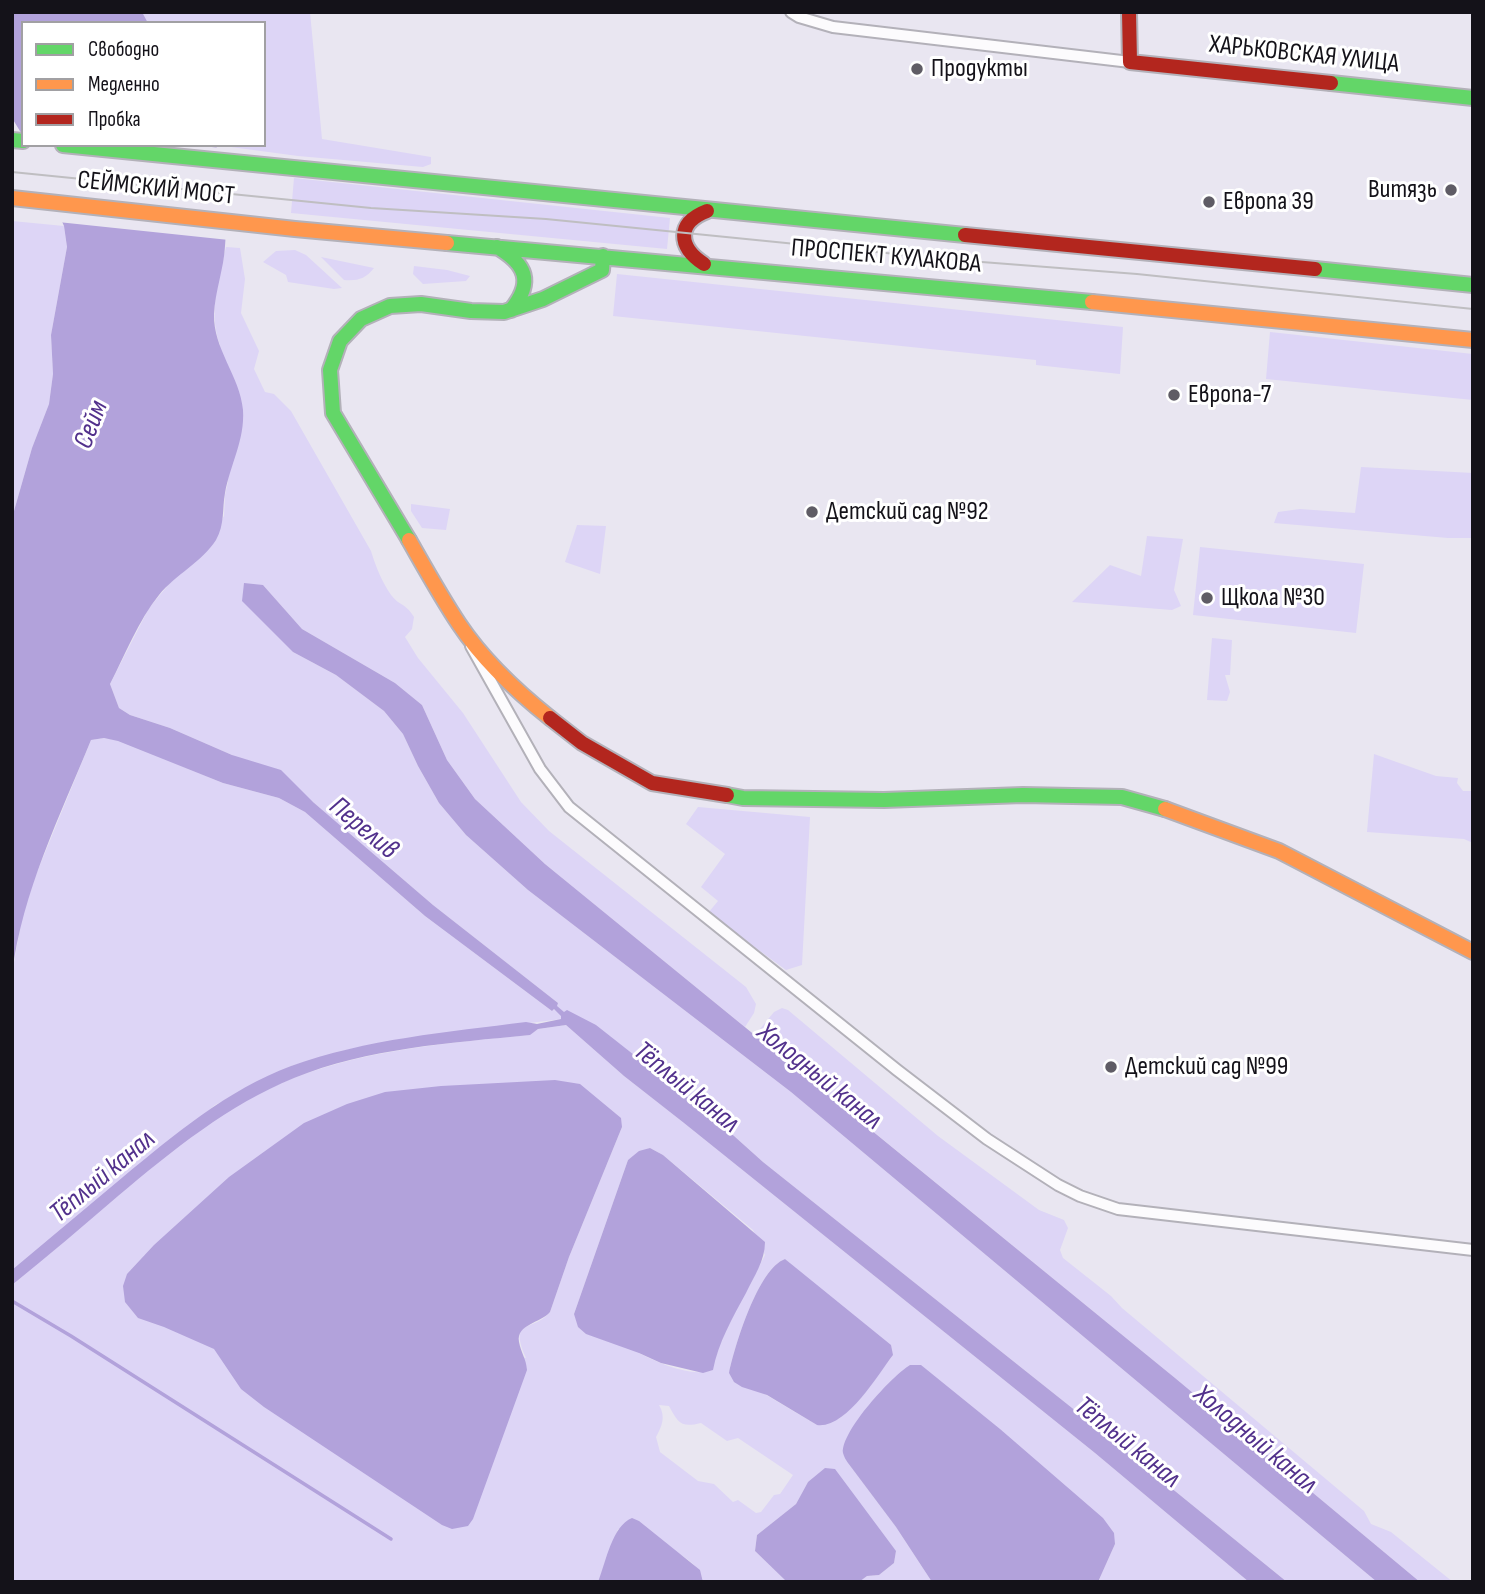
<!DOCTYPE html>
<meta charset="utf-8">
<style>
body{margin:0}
#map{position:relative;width:1485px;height:1594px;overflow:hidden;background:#e9e6f1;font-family:"Sofia Sans Condensed",sans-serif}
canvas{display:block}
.frame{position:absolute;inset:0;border:14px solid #141219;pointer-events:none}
.legend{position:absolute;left:21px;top:21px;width:245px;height:126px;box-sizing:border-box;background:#fff;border:2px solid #a1a0a3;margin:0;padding:9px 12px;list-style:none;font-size:21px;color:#141219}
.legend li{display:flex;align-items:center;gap:14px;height:35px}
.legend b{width:35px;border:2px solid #a1a0a3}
</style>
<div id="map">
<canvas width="1485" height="1594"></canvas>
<div class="frame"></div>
<ul class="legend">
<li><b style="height:9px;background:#63d668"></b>Свободно</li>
<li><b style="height:9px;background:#ff974d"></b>Медленно</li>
<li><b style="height:9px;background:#b3261e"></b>Пробка</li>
</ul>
</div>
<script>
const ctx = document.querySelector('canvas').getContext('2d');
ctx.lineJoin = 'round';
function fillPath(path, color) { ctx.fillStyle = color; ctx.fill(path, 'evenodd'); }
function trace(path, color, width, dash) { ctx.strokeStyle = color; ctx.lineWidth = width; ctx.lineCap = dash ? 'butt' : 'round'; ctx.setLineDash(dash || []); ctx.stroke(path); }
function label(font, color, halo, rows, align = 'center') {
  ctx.font = font + ' "Sofia Sans Condensed",sans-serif'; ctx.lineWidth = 6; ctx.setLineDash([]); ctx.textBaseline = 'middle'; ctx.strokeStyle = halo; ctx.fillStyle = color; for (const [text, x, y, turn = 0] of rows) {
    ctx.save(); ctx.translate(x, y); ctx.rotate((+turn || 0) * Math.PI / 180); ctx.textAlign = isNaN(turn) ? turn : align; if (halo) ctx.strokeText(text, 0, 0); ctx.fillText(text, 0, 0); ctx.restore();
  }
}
const green = new Path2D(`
 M142,12H310L322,139L431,157V164L423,167L298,156L216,145H264V23H148Z
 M294,178L670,218L667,249L291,213Z
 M12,221L64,226L67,247L51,335L53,374L49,404L32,448L12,518Z
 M226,247L240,248L245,279L241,313L259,351L254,369L265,392L274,394L291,411L371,551C375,565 386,593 398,602C406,607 409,609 414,617L412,629L405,637L418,658L463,713L521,802L549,831L746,987L756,1004L754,1013L745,1027L545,864L475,799L447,760L422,705L395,683L302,629L263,585L293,652L336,675L384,711L403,734L418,766L439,803L466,835L528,890L791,1092L1377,1582H1287L1106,1435L763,1162L714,1118L564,1013L556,1006L558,1003L433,905L313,802L232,755L170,728L130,715L119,708L110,684L149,608L175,577L197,560L224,516L225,495L228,482L220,345C208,313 219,278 226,247Z
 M295,250L306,255L342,288L334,289L288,282L286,275L263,262L276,251Z
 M321,257L374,268C365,279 358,281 344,280Z
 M414,266L447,270L470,276L466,281L423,284L413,274Z
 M617,274L1123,327L1120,374L1036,365V360L613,316Z
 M1270,332L1473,354V400L1266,379Z
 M1361,467L1473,473V538H1448L1274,523L1278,512L1300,509L1355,513Z
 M411,504L450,509L446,530L422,528L411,511Z
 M577,525L606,526L600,574L565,562Z
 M1147,536L1183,539L1174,590L1181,606L1172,610L1072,602L1110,565L1141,576Z
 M1200,547L1364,564L1356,633L1193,615Z
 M1212,638L1232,640L1230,675H1225L1230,692L1227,701L1207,700Z
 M104,738L118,740L223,783L279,798L305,812L425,916L552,1011L554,1009L562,1015V1019L401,1039L347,1050L291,1066L215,1105L43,1256L49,1254C116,1198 182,1132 260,1093C343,1051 439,1044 529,1035L538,1029L566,1025L624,1076L684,1123L1095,1453L1249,1582H1098L1115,1544L848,1463L896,1527L932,1582H859L867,1576L879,1575L894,1563L896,1551L808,1482L796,1504L757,1535L755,1551L787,1582H703C701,1554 641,1537 618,1529L598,1582H12V1285L16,1282L12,1277V974L22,916L32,887L12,868L35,877L91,740ZM622,1127L569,1257L550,1312C533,1333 508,1317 526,1358L155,1272ZM650,1148L663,1155L753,1230L765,1255C746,1292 722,1330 712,1370C676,1383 605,1333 574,1314L628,1160ZM785,1259L893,1355L860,1399L840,1418L817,1425L729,1373C735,1345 758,1269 785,1259ZM659,1405L669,1406C678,1423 681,1428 701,1423L727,1441L738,1438L793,1475L780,1494L774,1495L761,1512L756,1513L738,1500L733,1502L714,1484L698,1481L660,1452L656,1437C662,1426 666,1417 659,1405Z
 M1374,754L1436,776L1458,778L1457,783L1463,791H1473V843L1464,839L1367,832Z
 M698,807L810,817L802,965L786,970L708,913L718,901L701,887L725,854L686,824Z
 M782,1008L788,1010L938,1136L1039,1210L1064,1220L1068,1228L1060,1250L1063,1258L1111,1296L1122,1308L1364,1511L1371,1524L1391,1532L1453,1582H1420L1175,1378L755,1035L774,1012Z`);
const water = new Path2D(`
 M12,12H142L148,23H23V136L12,118Z
 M28,145H216C225,177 228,213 225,246C224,268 215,291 214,314C213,349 240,376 243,410C245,440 230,465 225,493C222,509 225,524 216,540C202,562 175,575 159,595C138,621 125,655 110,684L119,708L130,715L170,728L232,755L281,770L313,802L433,905L558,1003L557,1006L564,1012L567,1010L596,1025L714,1118L763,1162L1106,1435L1287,1582H1249L1095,1453L684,1123L624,1076L566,1025L538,1029L530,1035C451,1043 368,1048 294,1078C228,1105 173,1150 118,1196C83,1226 48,1256 12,1285V1270C49,1239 86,1208 123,1177C174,1135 227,1090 291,1066C366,1039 448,1032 526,1022L537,1024L561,1019V1016L554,1009L552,1011L425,916L305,812L279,798L223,783L118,741L104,738L91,740C60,816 22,892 12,974V518L32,448L49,404L53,374L51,335L67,247L64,226Z
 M244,583L263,585L302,629L395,683L422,705L447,760L475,799L545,864L1175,1378L1420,1582H1377L791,1092L528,890L466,835L439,803L418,766L403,734L384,711L336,675L293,652L242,601Z
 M555,1080L580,1084L621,1118L622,1127L569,1257L550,1312C541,1323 516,1324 519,1342C521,1353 526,1358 527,1370L473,1519L468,1526L452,1529L442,1525L264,1407L241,1389L214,1349L164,1327L138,1318L125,1302L123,1286L127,1274L154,1245L229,1177L304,1123L347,1104L385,1092L441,1086Z
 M650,1148L663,1155L765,1242C765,1261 754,1276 746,1293C733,1317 718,1343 713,1370L703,1373L661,1363L639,1353L586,1334L578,1327L574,1314L628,1160L639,1151Z
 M785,1259L891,1345L893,1355C877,1376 846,1429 817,1425L767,1395L742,1387L734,1382L729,1373C735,1345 758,1269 785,1259Z
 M910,1365H921L1000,1429L1103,1518L1114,1533L1115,1544L1098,1582H932L896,1527L848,1463C846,1460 844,1457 843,1453C841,1431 892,1376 910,1365Z
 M825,1468L835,1469L896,1551L894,1563L879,1575L867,1576L859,1582H787L755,1551L757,1535L796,1504L808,1482Z
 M632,1518L639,1521L700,1570L703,1582H598C606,1562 612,1526 632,1518Z`);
const pier = new Path2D(`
 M24,145H193L221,148L227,170L229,240L58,222Z`);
const stream = new Path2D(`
 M12,1301L71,1336L391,1539`);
const street = new Path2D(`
 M791,12L799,17L833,27L1130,62
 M471,646L540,769L569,807L897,1070L987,1139L1058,1185L1080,1196L1118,1209L1473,1250`);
const fast = new Path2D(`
 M1331,83L1473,98
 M12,140L23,141
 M63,145L965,235
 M447,243L1092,302
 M497,247C526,264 534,282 511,310
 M1315,269L1473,285
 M409,540L333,413L330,370L340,341L361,319L390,306L421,304L471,311L504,312L543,299L602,270L603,256
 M727,795L743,798L884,800L1023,795L1122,797L1165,809`);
const slow = new Path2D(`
 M12,198L295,229L447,243
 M1092,302L1473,340
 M409,540C425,568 441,597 459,624C483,660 516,691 550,718
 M1165,809L1279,851L1473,952`);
const jam = new Path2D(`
 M1129,12L1130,62L1331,83
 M965,235L1315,269
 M704,264C678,247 676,223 707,211
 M550,718L582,743L652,783L727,795`);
const tram = new Path2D(`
 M12,172L371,208L546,219L956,260L1137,274L1473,309`);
const markers = [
 [917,69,7,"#5f5c65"],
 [1451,190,7,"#5f5c65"],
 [1209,202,7,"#5f5c65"],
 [1174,395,7,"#5f5c65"],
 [812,512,7,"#5f5c65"],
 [1207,598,7,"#5f5c65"],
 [1111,1067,7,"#5f5c65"]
];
const streetNames = [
 ["ХАРЬКОВСКАЯ УЛИЦА",1304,55,6],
 ["СЕЙМСКИЙ МОСТ",156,189,6],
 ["ПРОСПЕКТ КУЛАКОВА",886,257,5]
];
const poiNames = [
 ["Продукты",931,69],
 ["Витязь",1437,190,"right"],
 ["Европа 39",1223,202],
 ["Европа-7",1188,395],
 ["Детский сад №92",826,512],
 ["Щкола №30",1221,598],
 ["Детский сад №99",1125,1067]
];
const waterNames = [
 ["Сейм",92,425,-69],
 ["Перелив",363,829,40],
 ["Холодный канал",819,1077,39],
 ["Тёплый канал",686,1088,39],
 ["Тёплый канал",103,1177,-40],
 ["Холодный канал",1255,1440,40],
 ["Тёплый канал",1127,1443,39]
];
fillPath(green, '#ddd5f6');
fillPath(water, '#b2a2db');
fillPath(pier, '#e9e6f1');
trace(stream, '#b2a2db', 3.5);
trace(street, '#b3b1b9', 14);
trace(fast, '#b3b1b9', 18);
trace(slow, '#b3b1b9', 18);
trace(jam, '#b3b1b9', 18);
trace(street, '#fcfbfd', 10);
trace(fast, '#63d668', 14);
trace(slow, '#ff974d', 14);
trace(jam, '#b3261e', 14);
trace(tram, '#bfbec1', 2);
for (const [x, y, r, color] of markers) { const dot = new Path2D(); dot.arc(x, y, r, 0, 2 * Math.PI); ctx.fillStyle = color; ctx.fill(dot); trace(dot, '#fff', 2.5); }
label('26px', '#141219', '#fff', streetNames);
label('26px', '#141219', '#fff', poiNames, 'left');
label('italic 28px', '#52318c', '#fff', waterNames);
</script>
